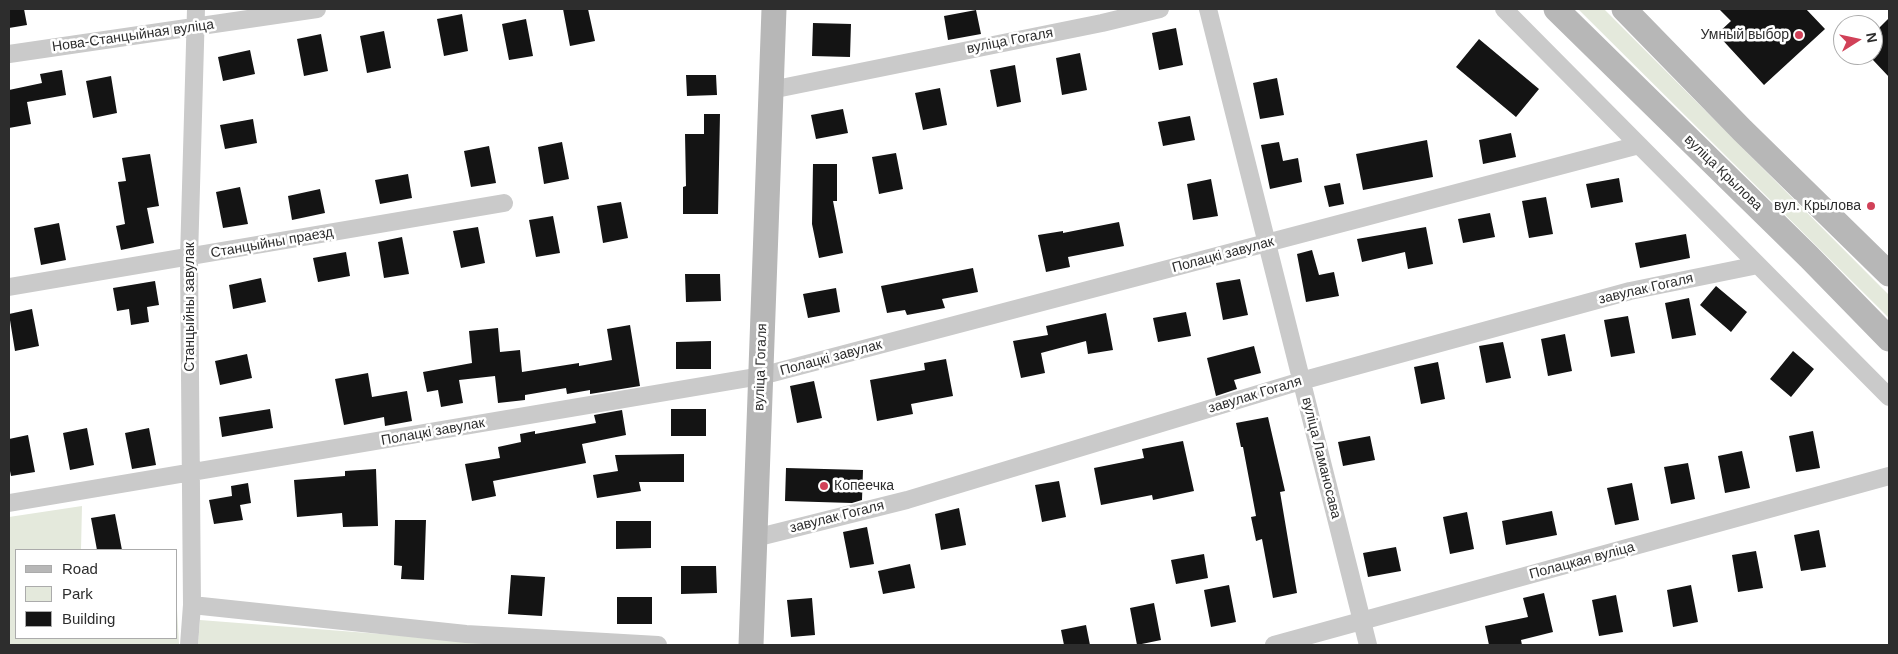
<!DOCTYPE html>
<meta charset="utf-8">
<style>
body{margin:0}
#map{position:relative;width:1898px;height:654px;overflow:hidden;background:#fff;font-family:Helvetica,sans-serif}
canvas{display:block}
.frame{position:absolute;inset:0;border:10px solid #2d2d2d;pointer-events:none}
.legend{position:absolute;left:15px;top:549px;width:162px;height:90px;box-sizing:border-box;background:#fff;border:1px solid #ababab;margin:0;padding:6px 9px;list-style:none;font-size:15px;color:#2d2d2d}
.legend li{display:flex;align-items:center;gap:10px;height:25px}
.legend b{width:25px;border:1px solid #ababab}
.north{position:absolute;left:1833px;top:15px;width:50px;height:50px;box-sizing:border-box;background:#fff;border:1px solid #ababab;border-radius:50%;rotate:80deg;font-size:14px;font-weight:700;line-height:20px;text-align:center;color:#2d2d2d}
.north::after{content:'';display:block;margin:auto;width:18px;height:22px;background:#d14158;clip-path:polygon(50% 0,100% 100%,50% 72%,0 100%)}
</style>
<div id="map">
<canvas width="1898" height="654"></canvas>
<div class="frame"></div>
<ul class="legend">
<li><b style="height:6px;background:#b7b7b7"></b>Road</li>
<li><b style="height:14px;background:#e4e9dc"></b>Park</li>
<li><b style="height:14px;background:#141414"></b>Building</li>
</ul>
<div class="north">N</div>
</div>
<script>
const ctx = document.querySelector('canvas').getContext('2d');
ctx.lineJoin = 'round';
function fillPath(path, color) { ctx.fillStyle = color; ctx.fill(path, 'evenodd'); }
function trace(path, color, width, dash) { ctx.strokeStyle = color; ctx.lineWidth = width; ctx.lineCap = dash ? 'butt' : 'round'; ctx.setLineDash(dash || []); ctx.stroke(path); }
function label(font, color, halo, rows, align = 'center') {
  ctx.font = font + ' Helvetica,sans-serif'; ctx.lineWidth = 5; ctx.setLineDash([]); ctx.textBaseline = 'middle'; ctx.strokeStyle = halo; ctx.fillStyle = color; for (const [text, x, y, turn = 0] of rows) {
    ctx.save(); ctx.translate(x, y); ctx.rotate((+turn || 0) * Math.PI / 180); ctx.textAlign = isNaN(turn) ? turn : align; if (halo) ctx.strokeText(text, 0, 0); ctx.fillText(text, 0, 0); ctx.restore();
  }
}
const green = new Path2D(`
 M1578,9H1604L1889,295V318Z
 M82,506L81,550H16V638H176V592L179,644L9,645V517Z
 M200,620L523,645H198Z`);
const building = new Path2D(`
 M9,9H24L27,25L9,28Z
 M563,9H588L595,41L570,46Z
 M1719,9H1806L1825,29L1764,85L1717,34L1731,21Z
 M976,10L981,34L948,40L944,16Z
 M462,14L468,51L444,56L437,19Z
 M1889,18V77L1873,60V34Z
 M526,19L533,56L509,60L502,24Z
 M813,23L851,24L850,57L812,56Z
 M1176,28L1183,65L1159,70L1152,33Z
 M384,31L391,68L367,73L360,36Z
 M321,34L328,71L304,76L297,39Z
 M1479,39L1539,89L1516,117L1456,67Z
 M250,50L255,74L223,81L218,57Z
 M1080,53L1087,90L1062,95L1056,58Z
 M1015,65L1021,102L997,107L990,70Z
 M62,70L66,95L27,102L31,124L9,128V90L42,83L40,74Z
 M686,75H716L717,95L687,96Z
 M111,76L117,113L93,118L86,81Z
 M1277,78L1284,115L1260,119L1253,83Z
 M940,88L947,125L923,130L915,93Z
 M843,109L848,133L816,139L811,115Z
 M704,114H720L718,214H683V187L686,186L685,134H704Z
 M1190,116L1195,140L1163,146L1158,122Z
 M253,119L257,143L225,149L220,125Z
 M1511,133L1516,157L1483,164L1479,140Z
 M1427,140L1433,177L1363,190L1356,154Z
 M562,142L569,179L544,184L538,147Z
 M1279,142L1283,161L1298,158L1302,182L1270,189L1261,145Z
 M489,146L496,183L471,187L464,151Z
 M896,153L903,189L879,194L872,157Z
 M150,154L159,206L147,208L154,243L121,250L116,226L125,224L118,182L126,181L122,158Z
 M813,164H837V201H833L843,253L819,258L812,224Z
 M408,174L412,198L380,204L375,180Z
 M1619,178L1623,202L1591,208L1586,184Z
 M1211,179L1218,216L1193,220L1187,184Z
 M1340,183L1344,204L1329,207L1324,186Z
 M240,187L248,224L223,228L216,192Z
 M320,189L325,213L292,220L288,196Z
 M1546,197L1553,234L1529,238L1522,201Z
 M621,202L628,238L603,243L597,206Z
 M1490,213L1495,237L1463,243L1458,219Z
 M553,216L560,253L536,257L529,220Z
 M1119,222L1124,246L1068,257L1070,267L1046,272L1038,235L1063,231V233Z
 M59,223L66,260L41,265L34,228Z
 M478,227L485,263L461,268L453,231Z
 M1426,227L1433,264L1408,269L1405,252L1362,262L1357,239Z
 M1686,234L1690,258L1640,268L1635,243Z
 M402,237L409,274L384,278L378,242Z
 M1312,250L1319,275L1334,272L1339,296L1306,302L1297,254Z
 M346,252L350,276L318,282L313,258Z
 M973,268L978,292L942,299L945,308L907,315L905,310L887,313L881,286Z
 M685,274H720L721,301L686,302Z
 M261,278L266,302L233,309L229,285Z
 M1240,279L1248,315L1223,320L1216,283Z
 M155,281L159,305L147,307L149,322L131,325L129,309L117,311L113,288Z
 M1716,286L1747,312L1731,332L1700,305Z
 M836,288L840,312L808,318L803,294Z
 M1689,298L1696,335L1672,339L1665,303Z
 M32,309L39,346L15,351L9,314Z
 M1186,312L1191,336L1158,342L1153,318Z
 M1106,313L1113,350L1088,354L1086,341L1041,353L1045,373L1021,378L1013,341L1048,335L1046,326Z
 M1628,316L1635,353L1611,357L1604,320Z
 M630,325L640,386L590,394V390L567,394L566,388L525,395V400L498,403L495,376L459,380L463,403L441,407L438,390L427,392L423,372L472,363L469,331L498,328L500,352L520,350L522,372L579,363V366L612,360L607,329Z
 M1565,334L1572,371L1548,376L1541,339Z
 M711,341V369H676V342Z
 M1503,342L1511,378L1486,383L1479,346Z
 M1254,346L1261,373L1234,380L1237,389L1216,396L1207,358Z
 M1793,351L1814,369L1791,397L1770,379Z
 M247,354L252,378L220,385L215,361Z
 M946,359L953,396L911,404L913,414L877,421L870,380L925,370L924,363Z
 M1438,362L1445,399L1421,404L1414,367Z
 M368,373L372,397L407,391L412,421L385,426L384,417L344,425L335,379Z
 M814,381L822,418L797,423L790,386Z
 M270,409L273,428L222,437L219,417Z
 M671,409H706V436H671Z
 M622,410L626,435L582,444L586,463L493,481L496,496L472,501L465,464L500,458L498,447L521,442L520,434L535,431V434L596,423L594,415Z
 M1268,417L1285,491L1280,492L1297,593L1273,598L1262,539L1256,541L1251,517L1256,516L1243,447H1241L1236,423Z
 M87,428L94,465L70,470L63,433Z
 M149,428L156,465L132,469L125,433Z
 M1813,431L1820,468L1796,472L1789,436Z
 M28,435L35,472L11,476L9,466V439Z
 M1370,436L1375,460L1343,466L1338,442Z
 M1183,441L1194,491L1153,500L1152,495L1101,505L1094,468L1144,458L1142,449Z
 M1742,451L1750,488L1725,493L1718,456Z
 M684,454V482H639L641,491L597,498L593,475L618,471L615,455Z
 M1688,463L1695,499L1671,504L1664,467Z
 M786,468L863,470L862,500L852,503L785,501Z
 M376,469L378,526L343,527L342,513L297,517L294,480L345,476V471Z
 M1059,481L1066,517L1042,522L1035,485Z
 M248,483L251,503L240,505L243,520L214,524L209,500L232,496L231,486Z
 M1632,483L1639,520L1615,525L1607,488Z
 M959,508L966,545L941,550L935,514Z
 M1552,511L1557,535L1506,545L1502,521Z
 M1467,512L1474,549L1450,554L1443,517Z
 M115,514L122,550H97L91,518Z
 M395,520H426L424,580L401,579L402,566L394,565Z
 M616,521H651V548L616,549Z
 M867,527L874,564L850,568L843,532Z
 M1819,530L1826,567L1801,571L1794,535Z
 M1396,547L1401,571L1368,577L1363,553Z
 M1756,551L1763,588L1738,592L1732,555Z
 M1204,554L1208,578L1176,584L1171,560Z
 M910,564L915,588L883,594L878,571Z
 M681,566H716L717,593L681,594Z
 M511,575L545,577L542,616L508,614Z
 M1229,585L1236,622L1211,627L1204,590Z
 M1691,585L1698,622L1673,627L1667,590Z
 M1544,593L1553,632L1521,640L1522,645H1489L1485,626L1528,617L1523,598Z
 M1616,595L1623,632L1599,636L1592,600Z
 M617,597H652V624H617Z
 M812,598L815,635L791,637L787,600Z
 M1154,603L1161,640L1137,645L1130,608Z
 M1086,625L1090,645H1064L1061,630Z`);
const minor = new Path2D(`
 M1208,9L1368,645
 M1504,9L1889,397
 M9,54L317,9
 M771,90L1102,23L1160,9
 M9,287L504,203
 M9,503L761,376L1639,145
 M755,538L907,500L1301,381L1630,291L1758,265
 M192,605L466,634L658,645
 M189,645L192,605L189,258L196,9
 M1274,645L1889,476`);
const secondary = new Path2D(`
 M1556,9L1809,257L1889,339
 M1624,9L1742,130L1889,274
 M751,645L774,9`);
const markers = [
 [1799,35,5,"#d14158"],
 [1871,206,5,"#d14158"],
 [824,486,5,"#d14158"]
];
const poiNames = [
 ["Умный выбор",1789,35],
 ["вул. Крылова",1861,206],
 ["Копеечка",834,486,"left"]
];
const streetNames = [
 ["Нова-Станцыйная вуліца",133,36,-8],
 ["вуліца Гогаля",1010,41,-11],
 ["вуліца Крылова",1723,173,44],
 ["Станцыйны праезд",272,243,-10],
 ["Полацкі завулак",1223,255,-15],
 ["завулак Гогаля",1646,289,-13],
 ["Станцыйны завулак",190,307,-90],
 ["Полацкі завулак",831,358,-15],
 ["вуліца Гогаля",761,367,-88],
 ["завулак Гогаля",1255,395,-17],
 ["Полацкі завулак",433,432,-10],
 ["вуліца Ламаносава",1321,458,76],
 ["завулак Гогаля",837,517,-14],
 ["Полацкая вуліца",1582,561,-15]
];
fillPath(green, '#e4e9dc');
fillPath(building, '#141414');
trace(minor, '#cacaca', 18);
trace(secondary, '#b7b7b7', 25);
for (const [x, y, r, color] of markers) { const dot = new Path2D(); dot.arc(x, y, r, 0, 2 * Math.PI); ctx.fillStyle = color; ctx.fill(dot); trace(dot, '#fff', 2); }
label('14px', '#2d2d2d', '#fff', poiNames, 'right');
label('14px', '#2d2d2d', '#fff', streetNames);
</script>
